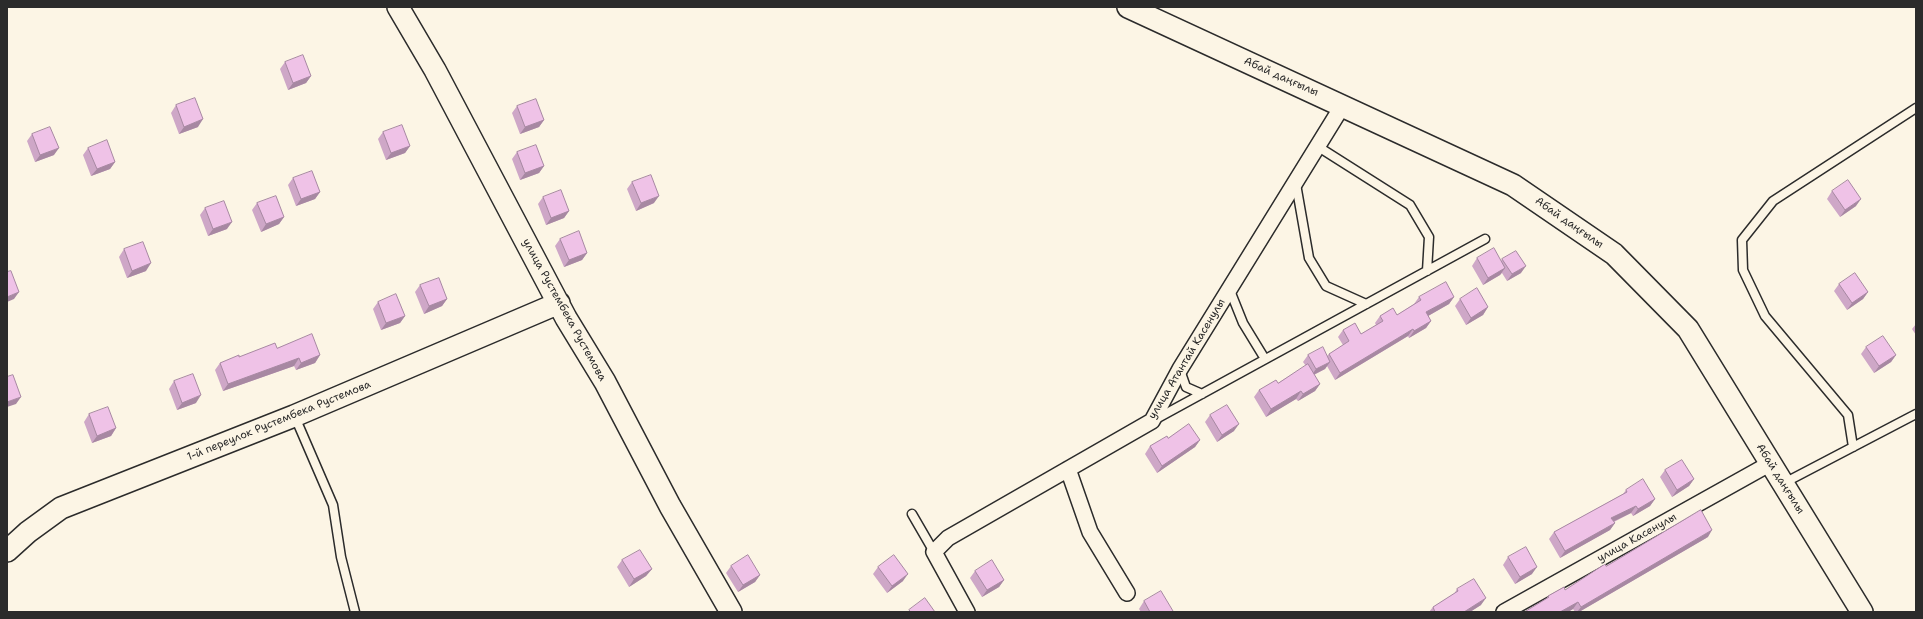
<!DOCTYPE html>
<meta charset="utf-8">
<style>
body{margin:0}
#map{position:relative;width:1923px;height:619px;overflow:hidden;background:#fcf5e5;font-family:"Shantell Sans",sans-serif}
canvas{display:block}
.frame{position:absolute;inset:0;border:8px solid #2b2b2b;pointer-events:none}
</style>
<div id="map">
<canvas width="1923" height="619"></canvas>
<div class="frame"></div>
</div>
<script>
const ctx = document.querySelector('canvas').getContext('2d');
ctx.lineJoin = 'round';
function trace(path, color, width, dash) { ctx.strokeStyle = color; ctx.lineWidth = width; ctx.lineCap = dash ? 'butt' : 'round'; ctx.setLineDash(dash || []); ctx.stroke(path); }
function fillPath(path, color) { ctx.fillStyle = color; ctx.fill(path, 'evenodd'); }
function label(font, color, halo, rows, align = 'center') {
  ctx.font = font + ' "Shantell Sans",sans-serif'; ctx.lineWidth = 3; ctx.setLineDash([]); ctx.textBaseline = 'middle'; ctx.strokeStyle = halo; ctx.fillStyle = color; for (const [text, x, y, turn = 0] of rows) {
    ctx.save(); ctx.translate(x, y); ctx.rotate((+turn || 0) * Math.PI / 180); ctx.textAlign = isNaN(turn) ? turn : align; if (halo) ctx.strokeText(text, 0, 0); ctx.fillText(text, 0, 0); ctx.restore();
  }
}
const lane = new Path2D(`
 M1317,146L1410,205L1429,237L1427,271
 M1296,184L1309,258L1326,286L1366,304
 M1229,288L1243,323L1265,359
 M1180,370L1186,387L1202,394
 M295,417L333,505L341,557L355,612
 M1156,419L1485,239
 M1853,447L1848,415L1765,316L1743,270L1742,240L1773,201L1916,108
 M1784,483L1916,414
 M912,514L934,552`);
const street = new Path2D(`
 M1068,469L1090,532L1127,593
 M967,612L934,552L948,538L1152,421L1180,369L1343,105
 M1504,612L1771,463`);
const secondary = new Path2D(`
 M398,7L435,70L566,318L605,382L670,506L731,612
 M1128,7L1513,185L1614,254L1688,329L1862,612
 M7,551L28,532L61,508L294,416L559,303`);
const wall = new Path2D(`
 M285,62L311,76L306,83L288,90L280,69Z
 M176,105L198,127L179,134L171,113Z
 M517,106L544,120L539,127L520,134L512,113Z
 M383,132L410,146L405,153L386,160L378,139Z
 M32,134L54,155L35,162L27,141Z
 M88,148L115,162L110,169L91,176L83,155Z
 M517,152L544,166L539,173L520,180L512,159Z
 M293,178L320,192L315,199L296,206L288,185Z
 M632,182L654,203L636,211L627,189Z
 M1832,191L1856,206L1840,217L1827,199Z
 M543,197L569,211L564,218L546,225L538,204Z
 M257,203L284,217L279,224L261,232L252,210Z
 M205,208L227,229L208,236L200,215Z
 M560,239L587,253L582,260L564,267L555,246Z
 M124,249L146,271L127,278L119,257Z
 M1477,258L1501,261L1502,259L1521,273L1507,281L1502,273L1500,275L1483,285L1472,266Z
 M1839,284L1868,292L1863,299L1847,310L1834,291Z
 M420,285L447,299L442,306L424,314L415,292Z
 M1419,297H1454L1449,304L1428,316L1431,321L1426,328L1409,338L1408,336L1335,380L1327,366L1325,369L1314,375L1320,384L1315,391L1298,401L1296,399L1266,417L1254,397L1259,390L1278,383L1306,366L1303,362L1308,355L1327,356L1329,354L1343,345L1338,337L1343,330L1361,334L1376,325L1375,323L1380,316L1397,315L1414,304Z
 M1460,299L1488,307L1483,315L1466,325L1455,306Z
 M378,302L405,316L400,323L381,330L373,309Z
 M1916,324V335L1912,329Z
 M1866,347L1896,355L1891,362L1874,373L1861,354Z
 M277,348L320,355L315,363L296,370L294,366L223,391L215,370L220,363Z
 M174,381L196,403L177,410L169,389Z
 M89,414L116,428L111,436L92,443L84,422Z
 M1210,415L1234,431L1217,442L1205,422Z
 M1200,440L1195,447L1157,473L1145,454L1150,446Z
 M1665,470L1694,479L1689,486L1672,497L1660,477Z
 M1626,490L1655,499L1650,506L1633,516L1631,513L1614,522L1615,523L1610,530L1560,558L1549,539L1554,532L1623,494Z
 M1708,537L1579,612H1575L1573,609L1568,612H1526L1546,599L1548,596L1565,590L1606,566Z
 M1508,557L1532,574L1515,584L1503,565Z
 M622,560L652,569L646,576L629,587L617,567Z
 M731,566L760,575L755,582L738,592L726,573Z
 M878,567L903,581L887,593L873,574Z
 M975,571L1004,580L999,587L982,597L970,578Z
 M1457,589L1481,605L1470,612H1429L1433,607L1454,594Z
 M1144,601L1172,612H1141L1139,609Z`);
const shadedWall = new Path2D(`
 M311,76L306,83L288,90L293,83Z
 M203,119L198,127L179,134L184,127Z
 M544,120L539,127L520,134L525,127Z
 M410,146L405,153L386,160L391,153Z
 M59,148L54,155L35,162L40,155Z
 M115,162L110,169L91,176L97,169Z
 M544,166L539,173L520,180L525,173Z
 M320,192L315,199L296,206L301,199Z
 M659,196L654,203L636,211L641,203Z
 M1861,199L1856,206L1840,217L1845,210Z
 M569,211L564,218L546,225L551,218Z
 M284,217L279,224L261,232L266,224Z
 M232,222L227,229L208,236L213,229Z
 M587,253L582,260L564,267L569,260Z
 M151,263L146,271L127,278L132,271Z
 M1526,266L1521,273L1507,281L1512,274Z
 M1505,268L1500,275L1483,285L1488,278Z
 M19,292L14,299L7,302V297Z
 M1868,292L1863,299L1847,310L1852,303Z
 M1454,297L1449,304L1421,320L1426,312Z
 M447,299L442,306L424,314L429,306Z
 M1488,307L1483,315L1466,325L1471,318Z
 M405,316L400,323L381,330L386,323Z
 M1431,321L1426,328L1409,338L1414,331Z
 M1413,329L1408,336L1335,380L1340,373Z
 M320,355L315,363L296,370L301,363Z
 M1896,355L1891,362L1874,373L1879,366Z
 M299,358L294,366L223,391L228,384Z
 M1330,362L1325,369L1311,376L1316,369Z
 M1320,384L1315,391L1298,401L1303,394Z
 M1301,391L1296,399L1266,417L1271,409Z
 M201,395L196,403L177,410L182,403Z
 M21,397L16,404L7,407V402Z
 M1239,424L1234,431L1217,442L1222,435Z
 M116,428L111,436L92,443L97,436Z
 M1200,440L1195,447L1157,473L1162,466Z
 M1694,479L1689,486L1672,497L1677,490Z
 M1655,499L1650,506L1633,516L1638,509Z
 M1636,506L1631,513L1606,525L1611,518Z
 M1615,523L1610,530L1560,558L1565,551Z
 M1712,530L1708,537L1579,612H1577L1581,607Z
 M1537,567L1532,574L1515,584L1520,577Z
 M652,569L646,576L629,587L634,579Z
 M908,574L903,581L887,593L892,586Z
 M760,575L755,582L738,592L743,585Z
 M1004,580L999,587L982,597L987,590Z
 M1486,598L1481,605L1470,612H1464Z
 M1578,602L1573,609L1568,612H1560Z`);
const building = new Path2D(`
 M303,55L311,76L293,83L285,62Z
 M195,98L203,119L184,127L176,105Z
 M536,99L544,120L525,127L517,106Z
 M402,125L410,146L391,153L383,132Z
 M50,127L59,148L40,155L32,134Z
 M107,140L115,162L97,169L88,148Z
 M536,145L544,166L525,173L517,152Z
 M312,171L320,192L301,199L293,178Z
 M651,175L659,196L641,203L632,182Z
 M1848,180L1861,199L1845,210L1832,191Z
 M561,190L569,211L551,218L543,197Z
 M276,196L284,217L266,224L257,203Z
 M224,201L232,222L213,229L205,208Z
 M579,231L587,253L569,260L560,239Z
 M143,242L151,263L132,271L124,249Z
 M1494,248L1505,268L1488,278L1477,258Z
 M1516,251L1526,266L1512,274L1502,259Z
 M11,271L19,292L7,297V272Z
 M1855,273L1868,292L1852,303L1839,284Z
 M439,278L447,299L429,306L420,285Z
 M1446,282L1454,297L1426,312L1431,321L1414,331L1413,329L1340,373L1329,354L1349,341L1343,330L1355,323L1361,334L1383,321L1380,316L1393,308L1397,315L1421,300L1419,297Z
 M1477,288L1488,307L1471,318L1460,299Z
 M396,294L405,316L386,323L378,302Z
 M312,334L320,355L301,363L299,358L228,384L220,363L239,355V357L275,343L277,348Z
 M1883,336L1896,355L1879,366L1866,347Z
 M1323,347L1330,362L1316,369L1308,355Z
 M1308,364L1320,384L1303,394L1301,391L1271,409L1259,390L1276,380L1278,383Z
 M193,374L201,395L182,403L174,381Z
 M13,375L21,397L7,402V377Z
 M1227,405L1239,424L1222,435L1210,415Z
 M108,407L116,428L97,436L89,414Z
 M1189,424L1200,440L1162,466L1150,446L1167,436L1168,438Z
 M1682,460L1694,479L1677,490L1665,470Z
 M1643,479L1655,499L1638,509L1636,506L1611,518L1615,523L1565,551L1554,532L1627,492L1626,490Z
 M1701,510L1712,530L1581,607L1578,602L1560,612H1526V611L1549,597L1548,596L1564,587L1565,590L1605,564L1606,566Z
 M1526,547L1537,567L1520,577L1508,557Z
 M640,550L652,569L634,579L622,560Z
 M748,555L760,575L743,585L731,566Z
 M894,555L908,574L892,586L878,567Z
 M992,560L1004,580L987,590L975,571Z
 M1474,579L1486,598L1464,612H1435L1433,607L1458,591L1457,589Z
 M1161,591L1173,611L1171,612H1150L1144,601Z
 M925,598L935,612H911L909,610Z`);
const streetNames = [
 ["Абай даңғылы",1281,77,24],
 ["Абай даңғылы",1569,223,35],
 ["улица Рустембека Рустемова",564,310,61],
 ["улица Атантай Касенулы",1187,359,-59],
 ["1-й переулок Рустембека Рустемова",279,421,-22],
 ["Абай даңғылы",1780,479,58],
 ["улица Касенулы",1637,538,-29]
];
trace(lane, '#2b2b2b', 11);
trace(street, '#2b2b2b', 18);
trace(secondary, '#2b2b2b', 24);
trace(lane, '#fcf5e5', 8);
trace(street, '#fcf5e5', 15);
trace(secondary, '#fcf5e5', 21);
fillPath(wall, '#cea7c7');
fillPath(shadedWall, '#a788a2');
fillPath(building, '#efc2e7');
trace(building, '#a788a2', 1);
label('11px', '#2b2b2b', '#fcf5e5', streetNames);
</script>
